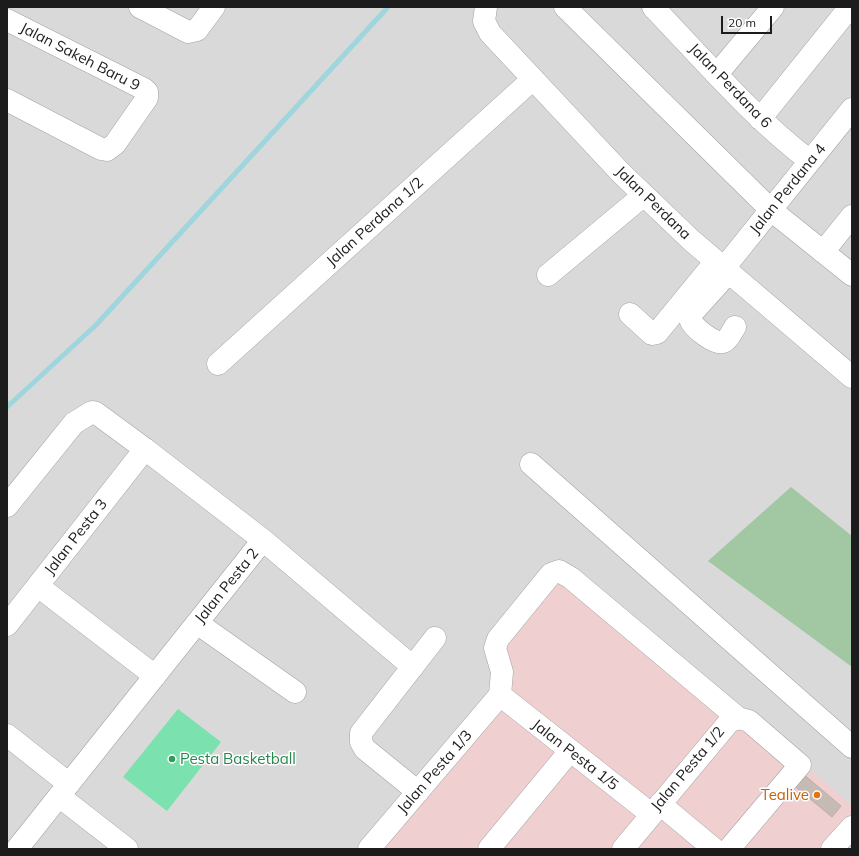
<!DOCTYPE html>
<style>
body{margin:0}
#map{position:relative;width:859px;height:856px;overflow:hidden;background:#eee8e1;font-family:Mulish,sans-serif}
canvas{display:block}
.frame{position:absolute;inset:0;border:8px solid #1c1c1c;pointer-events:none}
.scale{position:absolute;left:721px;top:16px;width:51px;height:18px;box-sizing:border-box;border:2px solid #1c1c1c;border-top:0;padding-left:5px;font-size:12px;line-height:14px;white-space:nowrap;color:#1c1c1c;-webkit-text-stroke:3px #fff;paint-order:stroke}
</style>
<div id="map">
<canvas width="859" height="856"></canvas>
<div class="frame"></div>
<div class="scale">20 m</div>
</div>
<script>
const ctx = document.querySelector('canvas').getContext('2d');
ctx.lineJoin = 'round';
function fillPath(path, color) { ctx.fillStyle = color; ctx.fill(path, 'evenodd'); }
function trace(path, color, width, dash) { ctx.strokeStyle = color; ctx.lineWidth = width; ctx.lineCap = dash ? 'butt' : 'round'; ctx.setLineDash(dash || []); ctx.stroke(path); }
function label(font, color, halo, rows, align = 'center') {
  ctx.font = font + ' Mulish,sans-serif'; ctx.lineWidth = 3; ctx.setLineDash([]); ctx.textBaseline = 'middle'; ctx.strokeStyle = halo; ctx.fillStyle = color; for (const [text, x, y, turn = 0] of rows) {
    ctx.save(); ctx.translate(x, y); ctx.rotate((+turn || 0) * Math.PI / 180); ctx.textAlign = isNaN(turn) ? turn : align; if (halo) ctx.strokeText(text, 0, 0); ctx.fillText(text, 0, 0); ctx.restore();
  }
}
const residential = new Path2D(`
 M7,7H852V849H7Z`);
const commercial = new Path2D(`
 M549,570L740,708L852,806V835L840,849H360L497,691L490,649Z`);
const cemetery = new Path2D(`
 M791,487L852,536V667L708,561Z`);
const pitch = new Path2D(`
 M178,709L221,742L167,811L123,777Z`);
const stream = new Path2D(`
 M7,407L96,325L388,7`);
const building = new Path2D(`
 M802,773L841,806L832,817L792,784Z`);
const minor = new Path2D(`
 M140,7L188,32L197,30L214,7
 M486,7L484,21L490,33L621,173L691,240L852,377
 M565,7L771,210L852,275
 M653,7C704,60 752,117 810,161
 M7,20L144,89L147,92V98L115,144L107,150L101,149L7,100
 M717,74L773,7
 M760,119L850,7
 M823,252L852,216
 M724,268L852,109
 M729,272L693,312L690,319C692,327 715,345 723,342C728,340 732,332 735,327
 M548,275L644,195
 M630,314L652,334L657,333L716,261
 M218,364L533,79
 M531,464L852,747
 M7,506L74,423L92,412L96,413L145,449L263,540L17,849
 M263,540L413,667
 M38,586L155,676
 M197,623L295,692
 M7,625L145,449
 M500,695L502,672L495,648L498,639L551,574L559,571L571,578L738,718
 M500,695L651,814
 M7,735L69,784
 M418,792L365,749L361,742V733L435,638
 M59,796L127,849
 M660,804L714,849
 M369,849L500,695
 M489,849L570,751
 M623,849L729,722L738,718L749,721L800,765L729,849
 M832,849L852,827`);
const markers = [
 [172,759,4,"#2e9e5b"],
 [817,795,4,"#e8710a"]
];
const streetNames = [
 ["Jalan Sakeh Baru 9",80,57,27],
 ["Jalan Perdana 6",730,86,46],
 ["Jalan Perdana 4",788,189,-51],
 ["Jalan Perdana",653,203,44],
 ["Jalan Perdana 1/2",375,222,-42],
 ["Jalan Pesta 3",76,537,-52],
 ["Jalan Pesta 2",227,586,-51],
 ["Jalan Pesta 1/5",575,755,38],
 ["Jalan Pesta 1/2",688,769,-50],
 ["Jalan Pesta 1/3",435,772,-49]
];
const leisureNames = [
 ["Pesta Basketball",180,759]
];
const foodNames = [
 ["Tealive",809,795]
];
fillPath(residential, '#dad9d9');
fillPath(commercial, '#f0cfd1');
fillPath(cemetery, '#a1c7a3');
fillPath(pitch, '#7be1af');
trace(stream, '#9fd6de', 5);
fillPath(building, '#c5bab4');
trace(building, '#c0ada3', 1);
trace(minor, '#a3a3a3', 23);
trace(minor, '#fff', 22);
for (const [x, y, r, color] of markers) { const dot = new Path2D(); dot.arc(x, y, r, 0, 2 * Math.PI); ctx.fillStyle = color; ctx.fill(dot); trace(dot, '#fff', 1.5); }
label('15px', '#1c1c1c', '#fff', streetNames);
label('15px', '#27864d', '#fff', leisureNames, 'left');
label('15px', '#c56008', '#fff', foodNames, 'right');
</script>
